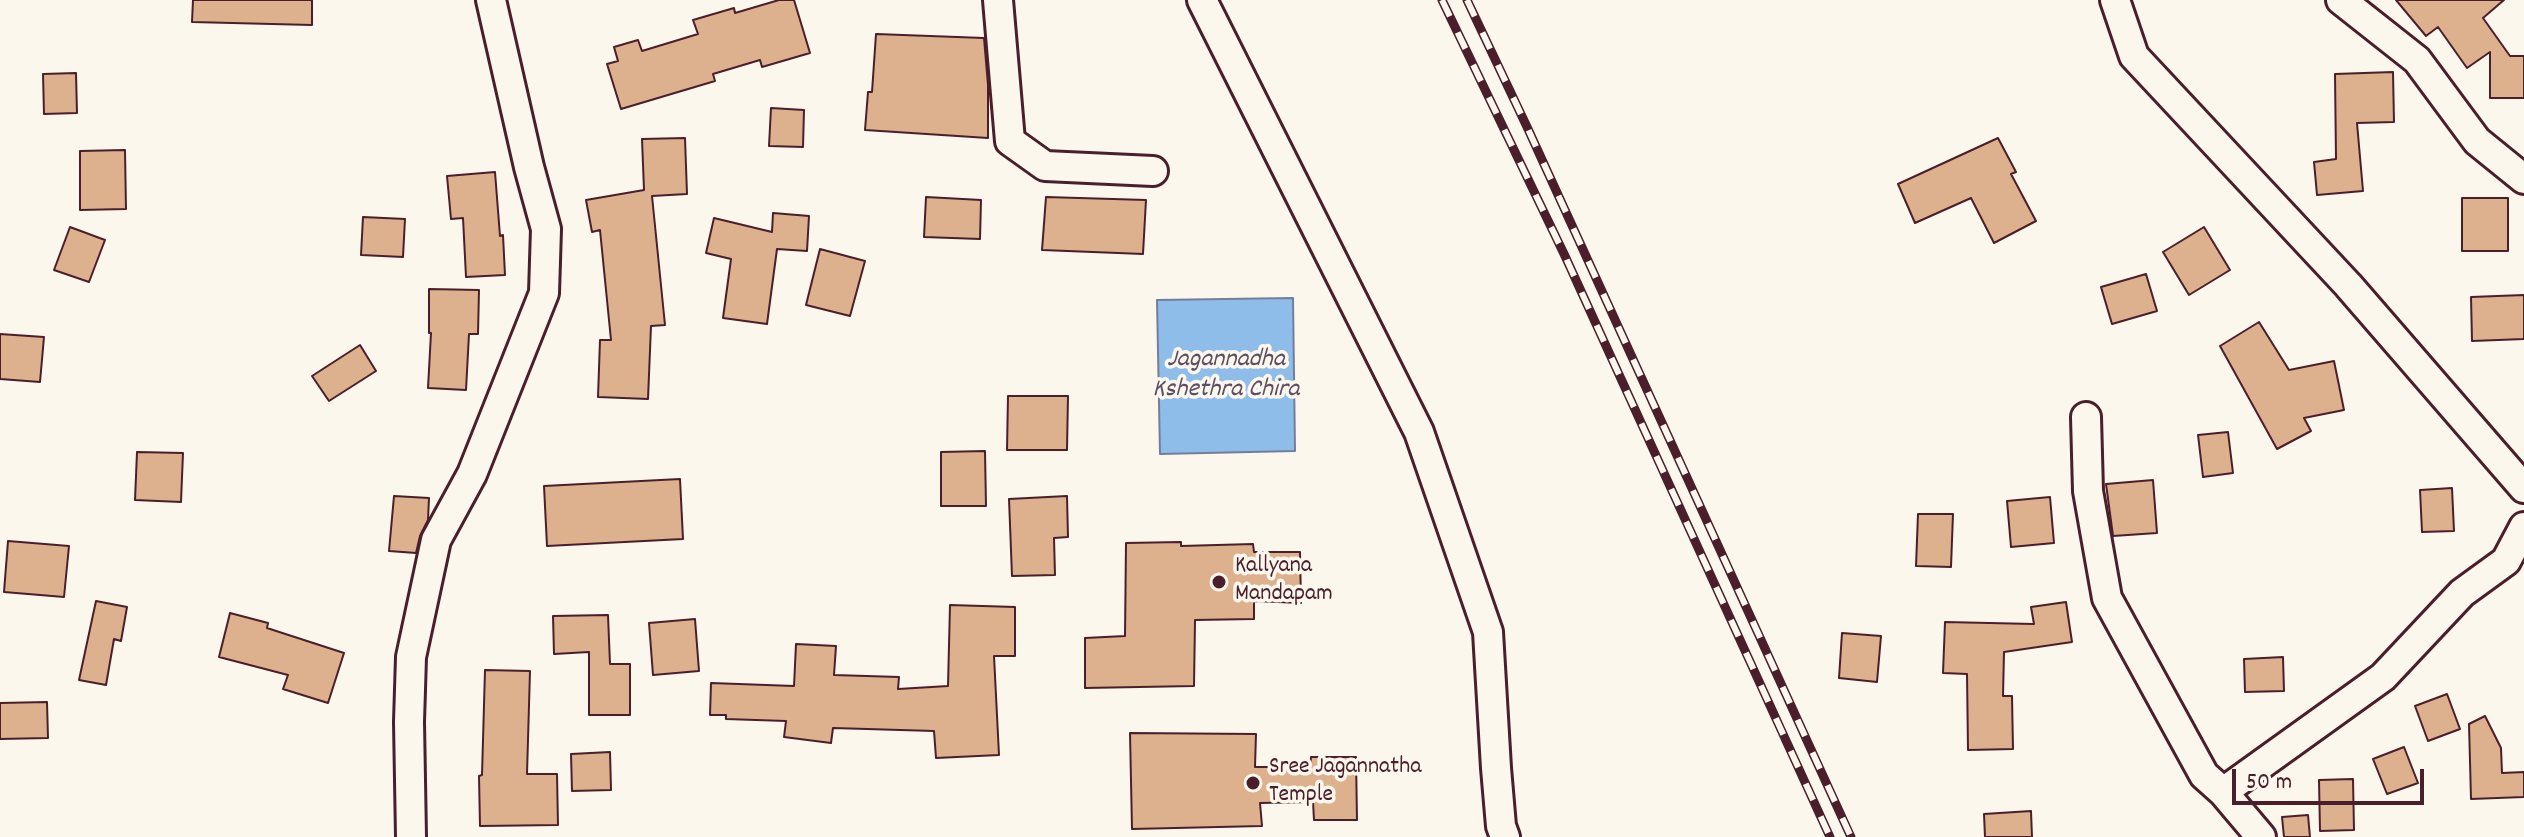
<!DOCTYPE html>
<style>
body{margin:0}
#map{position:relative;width:2524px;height:837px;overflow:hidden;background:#fbf7ec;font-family:Dekko,sans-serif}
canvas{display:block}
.scale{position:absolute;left:2232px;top:769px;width:192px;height:36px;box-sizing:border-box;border:4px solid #4a1f2b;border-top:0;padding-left:10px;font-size:24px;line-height:28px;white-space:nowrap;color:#4a1f2b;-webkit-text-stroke:6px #fbf7ec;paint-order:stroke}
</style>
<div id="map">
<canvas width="2524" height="837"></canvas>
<div class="scale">50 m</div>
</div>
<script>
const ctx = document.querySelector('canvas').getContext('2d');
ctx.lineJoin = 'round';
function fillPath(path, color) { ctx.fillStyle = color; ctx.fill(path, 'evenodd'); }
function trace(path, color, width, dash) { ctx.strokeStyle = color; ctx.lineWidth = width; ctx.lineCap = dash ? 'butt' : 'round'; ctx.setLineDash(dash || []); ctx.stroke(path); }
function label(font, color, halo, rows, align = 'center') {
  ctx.font = font + ' Dekko,sans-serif'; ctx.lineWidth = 7; ctx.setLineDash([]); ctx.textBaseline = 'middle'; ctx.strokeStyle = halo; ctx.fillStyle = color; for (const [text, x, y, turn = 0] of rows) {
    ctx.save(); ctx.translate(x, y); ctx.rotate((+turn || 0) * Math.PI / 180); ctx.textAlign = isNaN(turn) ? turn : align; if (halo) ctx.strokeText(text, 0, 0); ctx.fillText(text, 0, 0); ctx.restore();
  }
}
const water = new Path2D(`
 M1293,298L1295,451L1160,454L1157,300Z`);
const building = new Path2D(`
 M193,0H312V25L192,22Z
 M779,0H794L810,53L762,67L760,60L713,74L715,81L621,109L607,64L618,61L614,47L638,40L642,51L698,34L693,20L734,8L735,13Z
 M2396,0H2504L2483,18L2510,56H2524V98H2490V52L2467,68L2438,27L2426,36Z
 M876,34L984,38L988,85V138L865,130L868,92H872Z
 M2393,72L2394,122L2357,123L2363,191L2317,195L2314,162L2336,159L2335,74Z
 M76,73L77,113L44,114L43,74Z
 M771,108L804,110L803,147L769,146Z
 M685,138L687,194L652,196L665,325L651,326L648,399L598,397L600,340H611L600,230L592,232L586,200L644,190L642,139Z
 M1998,138L2016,172L2011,174L2036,221L1994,243L1971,198L1915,223L1898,184Z
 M125,150L126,209L80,210V151Z
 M495,172L500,236L503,235L505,275L466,277L463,218L451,219L447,176Z
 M926,197L981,200L980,239L924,237Z
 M1046,197L1146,200L1143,254L1042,250Z
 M2462,198H2508V251H2462Z
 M773,213L809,216L807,251L777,249L767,324L723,318L731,259L706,253L714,218L772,232Z
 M363,217L405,219L403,257L361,255Z
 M70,227L105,240L89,282L54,270Z
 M2204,227L2230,270L2189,295L2163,252Z
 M820,249L865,261L850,316L806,305Z
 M2146,274L2157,311L2112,324L2101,287Z
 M429,289L479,290L478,334H469L466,390L428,388L431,333H429Z
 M2524,295V339L2472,341L2471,297Z
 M2259,322L2289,370L2334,361L2344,410L2304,418L2311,431L2277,449L2220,346Z
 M0,334L44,337L40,382L0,379Z
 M360,345L376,371L329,401L312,376Z
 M1008,396H1068L1067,450H1007Z
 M2228,432L2233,473L2203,477L2198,435Z
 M985,451L986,506H941V452Z
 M137,452L183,453L181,502L135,500Z
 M680,479L683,539L547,546L544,486Z
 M2153,480L2157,533L2113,536L2106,484Z
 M2452,488L2454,531L2422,532L2420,490Z
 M394,496L429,498L428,520L420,536L416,553L389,551Z
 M1067,496L1068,537L1054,538L1055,575L1012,576L1009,499Z
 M2050,497L2054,543L2011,547L2007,501Z
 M1918,514H1953L1951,567L1916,566Z
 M8,541L69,546L64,597L4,592Z
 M1181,542V546L1253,544L1254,552H1300L1301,603L1254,601V619L1195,620L1194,686L1085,688V638L1125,636L1126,543Z
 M96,601L127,607L121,641L114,639L106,685L79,680Z
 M2066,602L2072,642L2004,652L2003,696H2012L2013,749L1968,750L1967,674L1943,673L1945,622L2034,624L2031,607Z
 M950,605L1015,607V656H994L999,755L936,758L934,731L833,728L831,743L784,737L786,721L726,719V715H710L711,683L794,686L796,644L836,646L834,675L899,677L898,689L948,686Z
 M230,613L268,623L267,628L344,653L328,703L283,689L288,675L219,657Z
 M608,615L610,664H630V715H589V652L554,654L553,616Z
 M695,619L699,671L653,675L649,623Z
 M1842,633L1881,636L1877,682L1839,678Z
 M2283,657L2284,691L2245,692L2244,659Z
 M485,670L530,671L527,774H557L558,825L480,826L479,776L482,775Z
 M2447,694L2460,729L2428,741L2415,706Z
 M47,702L48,738L0,739V703Z
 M2485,716L2501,748L2502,773L2524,772V797L2471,799L2469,724Z
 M1130,733L1256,734L1255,767H1310L1311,757H1356L1357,820H1314L1313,802L1260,803L1262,826L1132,829Z
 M2404,747L2418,783L2387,794L2373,759Z
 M610,752L611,790L572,791L571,754Z
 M2353,779L2354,830L2320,831L2319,780Z
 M2031,811L2032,837H1985L1984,814Z
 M2308,815L2310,837H2284L2282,817Z`);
const minor = new Path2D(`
 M998,0L1010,141L1045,166L1153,171
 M1202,0L1419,432L1488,632L1496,768L1501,826L1505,837
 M2115,0L2134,56L2348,285L2524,488
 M2341,0L2417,60L2477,141L2524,179
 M2086,417L2088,491L2107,598L2204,775L2223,792
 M411,837L409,722L411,657L436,540L472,474L544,293L546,229L529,167L491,0
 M2261,837L2223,792L2383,677L2462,593L2506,561L2524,527`);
const rail = new Path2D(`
 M1442,0L1565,256L1830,837
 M1467,0L1528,129L1851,837`);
const markers = [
 [1219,582,8,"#4a1f2b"],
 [1253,783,8,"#4a1f2b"]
];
const poiNames = [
 ["Kallyana",1235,568],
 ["Mandapam",1235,596],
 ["Sree Jagannatha",1269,769],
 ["Temple",1269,797]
];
const waterNames = [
 ["Jagannadha",1226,361],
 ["Kshethra Chira",1226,391]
];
fillPath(water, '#8ebde9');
trace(water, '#737e9d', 2);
fillPath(building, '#ddb08e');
trace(building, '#4a1f2b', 2);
trace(minor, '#4a1f2b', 34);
trace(minor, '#fbf7ec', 28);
trace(rail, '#4a1f2b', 9);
trace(rail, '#fbf7ec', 6, [18]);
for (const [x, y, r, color] of markers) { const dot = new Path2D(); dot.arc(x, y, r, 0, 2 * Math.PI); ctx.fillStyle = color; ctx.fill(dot); trace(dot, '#fbf7ec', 3); }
label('24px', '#4a1f2b', '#fbf7ec', poiNames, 'left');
label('italic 26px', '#5e4e64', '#fbf7ec', waterNames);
</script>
